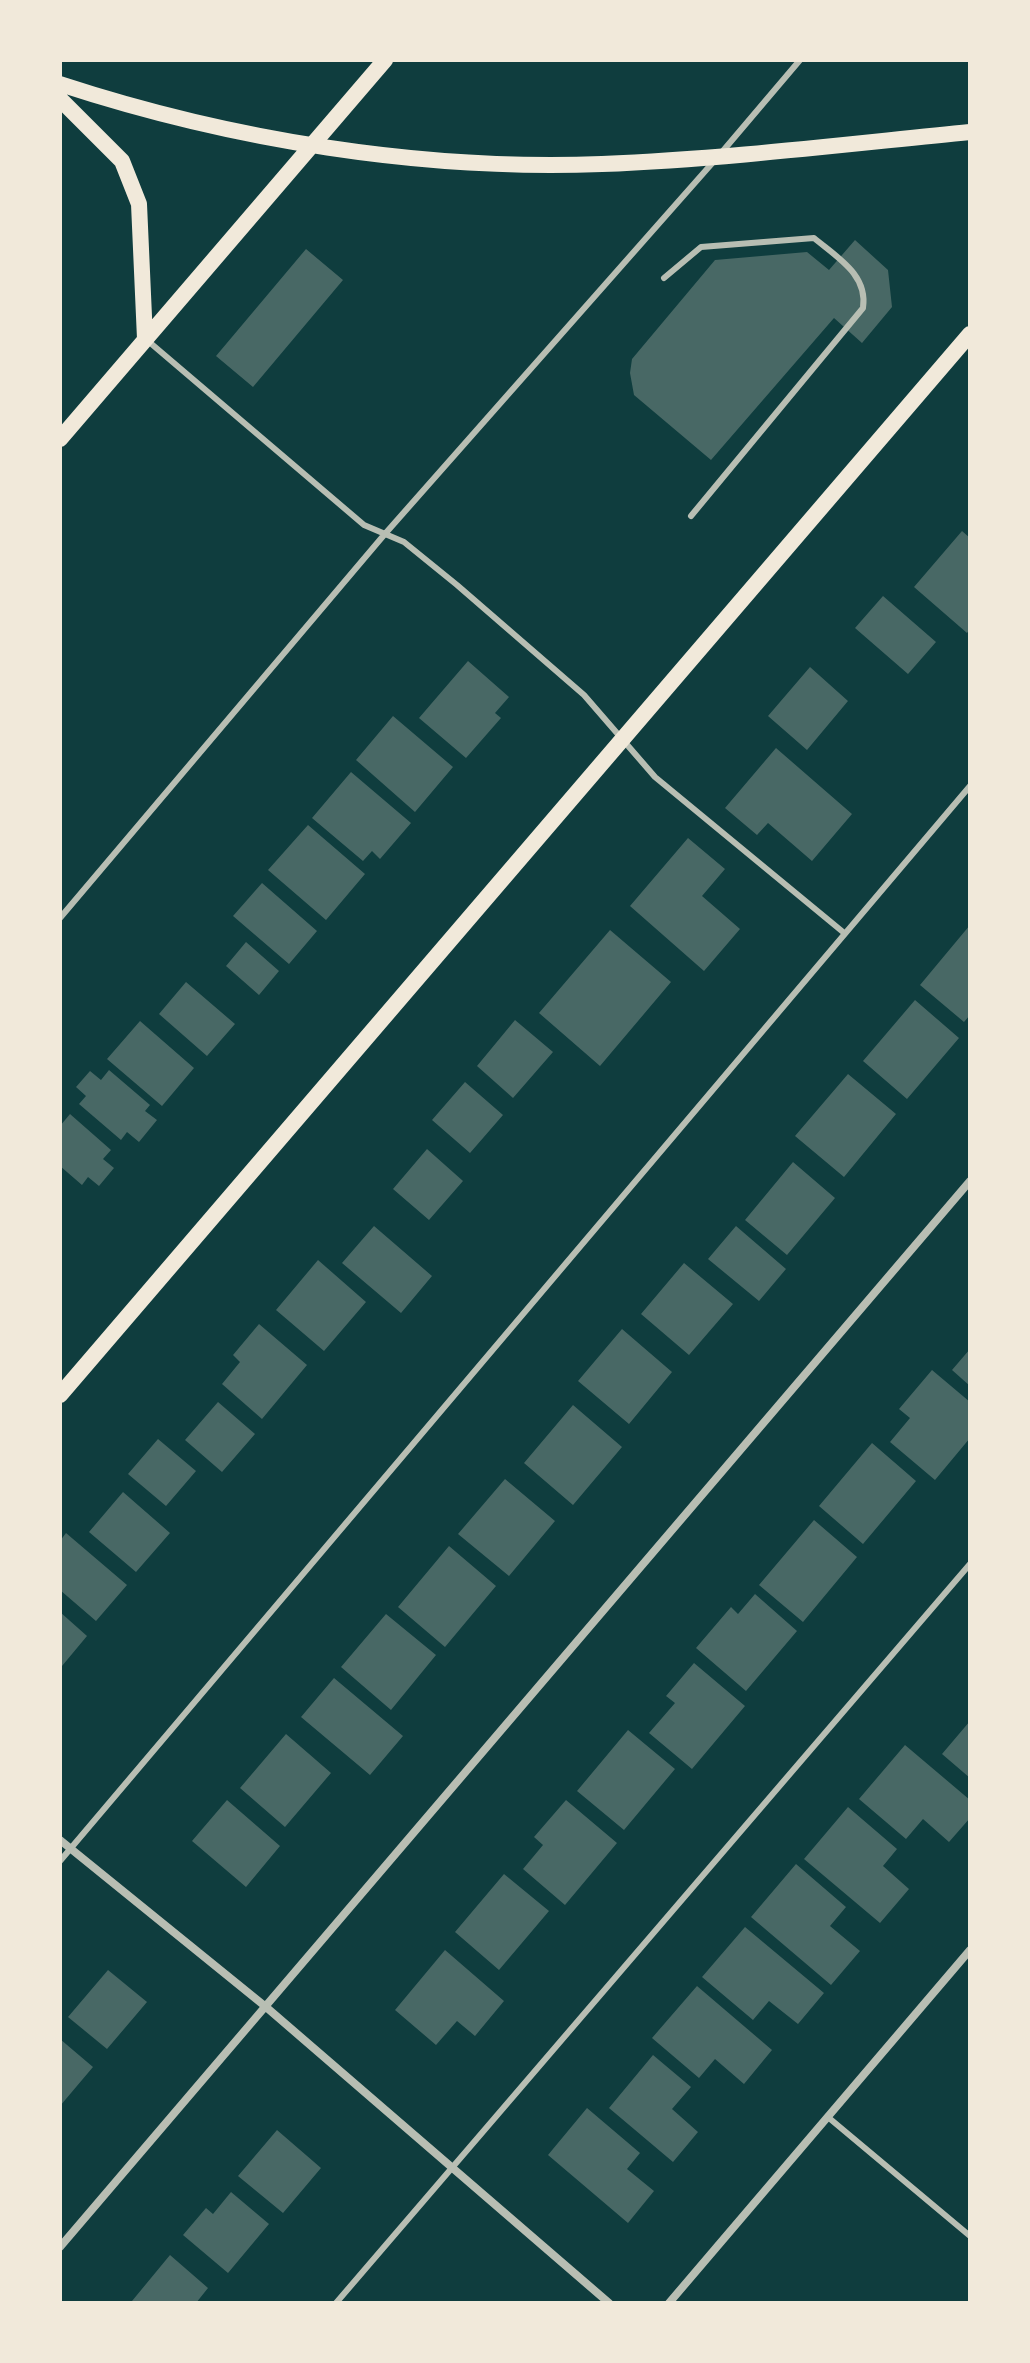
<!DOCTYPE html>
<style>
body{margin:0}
#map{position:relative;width:1030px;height:2363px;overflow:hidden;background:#0f3d3e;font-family:"PT Sans Narrow",sans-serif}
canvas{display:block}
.frame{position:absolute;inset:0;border:62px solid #f1e9da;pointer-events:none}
</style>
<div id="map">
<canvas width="1030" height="2363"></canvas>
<div class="frame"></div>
</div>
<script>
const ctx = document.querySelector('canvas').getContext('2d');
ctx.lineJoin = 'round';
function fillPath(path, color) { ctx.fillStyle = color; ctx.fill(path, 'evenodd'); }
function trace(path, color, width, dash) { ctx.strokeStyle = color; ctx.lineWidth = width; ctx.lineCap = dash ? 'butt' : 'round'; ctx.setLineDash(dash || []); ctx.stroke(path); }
const building = new Path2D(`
 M855,240L888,270L892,307L862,343L834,318L711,460L634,395L630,373L632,359L715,260L807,252L829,270Z
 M306,249L343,280L253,387L216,356Z
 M962,531L970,538V629L967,633L914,587Z
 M883,596L936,642L908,674L855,628Z
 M468,661L509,697L495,713L501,718L466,758L419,718Z
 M810,667L848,701L807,750L768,716Z
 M393,716L453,767L415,812L356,760Z
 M776,748L852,814L812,861L768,823L757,835L725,808Z
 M351,772L411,823L380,859L372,851L363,861L312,818Z
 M308,825L365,874L326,920L268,870Z
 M688,838L725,869L702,896L740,929L704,971L630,906Z
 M262,883L317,931L289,964L233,916Z
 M970,925V1015L964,1022L920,985Z
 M610,930L671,982L600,1066L539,1013Z
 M246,942L279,971L259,995L226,966Z
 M186,982L235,1024L207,1056L159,1014Z
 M915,1000L959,1038L907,1099L863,1061Z
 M515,1020L553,1052L513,1098L477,1066Z
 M140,1021L194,1068L162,1106L107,1059Z
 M109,1070L150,1105L145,1111L157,1120L139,1142L127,1132L121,1140L79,1104L86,1096L76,1087L90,1071L101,1080Z
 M848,1074L896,1114L844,1177L795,1136Z
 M465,1082L503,1115L470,1153L432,1120Z
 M70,1114L111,1150L103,1159L114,1168L99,1186L88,1177L82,1185L60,1166V1126Z
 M427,1149L463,1181L429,1220L393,1189Z
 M793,1162L835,1198L787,1255L745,1220Z
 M374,1226L432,1276L401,1313L342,1263Z
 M736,1226L786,1269L759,1301L708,1259Z
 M318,1260L366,1302L324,1351L276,1310Z
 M684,1263L733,1304L689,1355L641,1314Z
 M259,1324L307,1365L262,1419L222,1384L240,1362L233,1355Z
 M622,1329L672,1372L629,1424L578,1381Z
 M970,1349V1386L952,1370Z
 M932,1370L970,1402V1438L935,1480L890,1442L910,1418L899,1409Z
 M218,1402L255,1434L222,1472L185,1440Z
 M573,1405L622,1447L573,1505L524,1463Z
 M158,1439L196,1471L166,1506L128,1474Z
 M872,1443L916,1481L863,1544L819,1506Z
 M505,1479L555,1521L509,1576L458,1534Z
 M123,1492L170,1533L136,1572L89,1532Z
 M814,1520L857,1557L803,1622L759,1585Z
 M66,1533L127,1585L96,1621L60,1590V1541Z
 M449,1546L496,1586L445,1647L398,1607Z
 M755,1594L797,1631L746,1691L696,1648L731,1607L738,1614Z
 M60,1612L87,1636L62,1666L60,1664Z
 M386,1614L436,1655L391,1710L341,1667Z
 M694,1663L745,1706L692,1769L649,1733L675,1703L666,1696Z
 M334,1678L403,1736L370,1775L301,1717Z
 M970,1721V1778L942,1754Z
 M628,1730L675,1769L624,1830L577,1791Z
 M286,1734L331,1773L285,1827L240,1788Z
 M905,1745L970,1800V1818L949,1842L923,1819L906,1839L859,1799Z
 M227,1800L280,1846L246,1887L192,1841Z
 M566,1800L617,1843L565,1905L523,1869L543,1845L534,1837Z
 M848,1807L897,1849L883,1866L909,1889L880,1923L804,1859Z
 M796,1864L846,1907L830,1926L860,1951L831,1985L751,1917Z
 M504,1874L549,1911L499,1970L455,1932Z
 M745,1927L824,1993L798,2024L769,2001L753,2020L702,1977Z
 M445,1950L504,2001L475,2036L457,2021L436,2045L395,2010Z
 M108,1970L147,2002L107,2049L68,2017Z
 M697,1986L772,2050L744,2084L715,2059L699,2078L652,2038Z
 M60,2039L93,2067L60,2106Z
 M653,2055L691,2087L672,2109L698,2132L673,2162L609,2108Z
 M587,2108L640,2153L627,2169L654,2191L628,2223L548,2155Z
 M277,2130L321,2168L283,2213L238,2176Z
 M231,2192L269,2224L228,2273L183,2235L206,2208L213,2214Z
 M170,2255L208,2288L196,2303H135L132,2301Z`);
const service = new Path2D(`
 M722,152L800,60
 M664,278L701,247L814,238C838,258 868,275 863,308L691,516
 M148,341L364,525L404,542L457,585L584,695L655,777L843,932
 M60,918L384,535L715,160
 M60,1861L970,786
 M829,2118L970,2236
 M336,2303L970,1564`);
const minor = new Path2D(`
 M60,1840L266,2007L609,2303
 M60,2247L970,1181
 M669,2303L970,1950`);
const secondary = new Path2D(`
 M60,84C231,140 422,171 602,164C725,159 848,144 970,132
 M60,99L122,161L139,204L145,339
 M60,439L385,60
 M60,1395L970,334`);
fillPath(building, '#486865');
trace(service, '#b8beb3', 6);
trace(minor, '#b8beb3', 8);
trace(secondary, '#f1e9da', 16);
</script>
